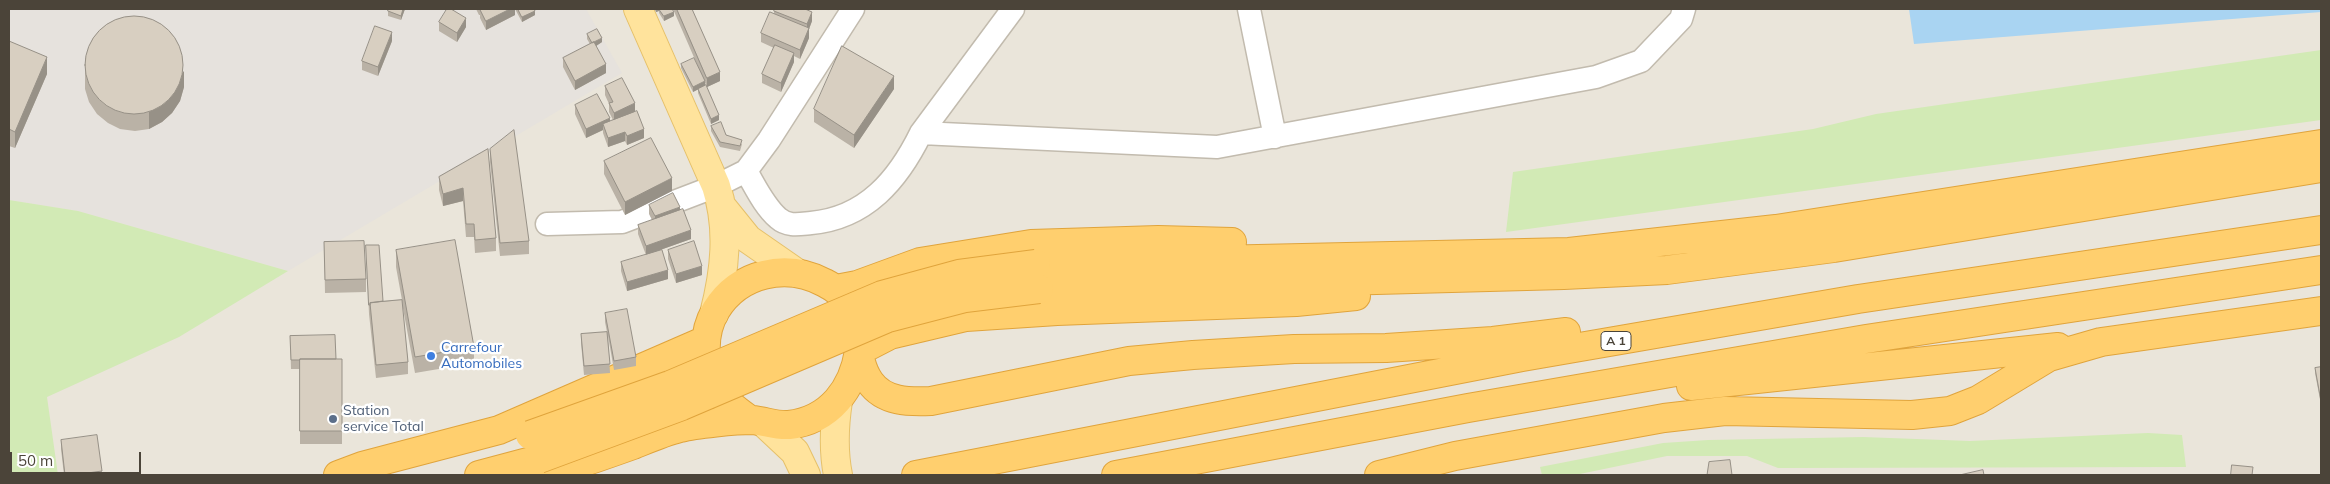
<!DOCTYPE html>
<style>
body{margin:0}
#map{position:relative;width:2330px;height:484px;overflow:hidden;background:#f6f3ec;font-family:Mulish,sans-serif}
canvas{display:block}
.frame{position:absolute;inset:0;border:10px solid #4b4439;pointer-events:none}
.scale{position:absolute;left:10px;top:452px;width:131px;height:22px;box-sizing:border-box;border:2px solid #4b4439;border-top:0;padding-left:6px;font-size:15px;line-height:18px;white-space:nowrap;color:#4b4439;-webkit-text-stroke:4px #fff;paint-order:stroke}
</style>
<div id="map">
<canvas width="2330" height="484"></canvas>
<div class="frame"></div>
<div class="scale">50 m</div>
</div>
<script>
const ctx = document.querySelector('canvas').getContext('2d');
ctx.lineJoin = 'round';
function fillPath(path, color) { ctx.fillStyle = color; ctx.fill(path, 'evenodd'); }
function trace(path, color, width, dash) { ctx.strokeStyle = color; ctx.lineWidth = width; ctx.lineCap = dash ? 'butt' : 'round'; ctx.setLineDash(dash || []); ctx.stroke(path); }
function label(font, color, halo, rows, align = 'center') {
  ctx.font = font + ' Mulish,sans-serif'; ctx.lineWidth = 4.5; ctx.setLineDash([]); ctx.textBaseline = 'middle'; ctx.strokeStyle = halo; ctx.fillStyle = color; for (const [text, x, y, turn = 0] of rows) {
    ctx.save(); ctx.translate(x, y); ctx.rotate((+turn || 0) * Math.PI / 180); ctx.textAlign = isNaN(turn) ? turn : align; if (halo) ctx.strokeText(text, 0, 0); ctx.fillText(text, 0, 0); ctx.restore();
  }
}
const residential = new Path2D(`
 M9,9H2321V475H9Z`);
const industrial = new Path2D(`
 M9,9H586L622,73L288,271L78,211L9,200Z`);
const green = new Path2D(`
 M2321,50V120L1506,232L1513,172L1813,129L1876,114Z
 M9,200L78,211L288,271L179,337L47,397L58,475H9Z
 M2148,433L2182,435L2186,467L1789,468H1778L1747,456H1667L1575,475H1542L1540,467L1663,443L1708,440L1863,437L1970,441Z`);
const water = new Path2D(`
 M1909,9H2321V12L1914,44Z`);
const minor = new Path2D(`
 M1249,9L1275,137
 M921,133L1217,147L1596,77L1641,61L1681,19L1684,9
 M746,171C755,186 764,206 778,218C788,227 800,224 811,223C866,218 898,180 921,133L1013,9
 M547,224L622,222L716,186L746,171L769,140L853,9`);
const major = new Path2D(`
 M638,9L716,186C730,229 725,271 714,314
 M723,208L748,239L797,273
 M838,401C834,427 833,450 838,475
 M763,422L795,452L806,475`);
const highway = new Path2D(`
 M1036,264L1569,252L1776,229L2321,144
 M836,289L857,285L920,262L1031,244L1158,240L1232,242
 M1039,289L1564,275L1667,270L1834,248L2321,168
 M859,351L890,335L966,317L1057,311L1296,302L1356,296
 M1691,386L2058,347
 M750,420C738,411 723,401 715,386C703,363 702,333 716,310C739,273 786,262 825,283C835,288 844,295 849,305C860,329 854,360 870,382C884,402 909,402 931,401L1129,361L1193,355L1294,349L1386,348L1493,341L1566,332
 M338,475L362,466L499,430L706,340
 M479,475L539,459
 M542,475C573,466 603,456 633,445C648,439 664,432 680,428C694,424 737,420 752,420C765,421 776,426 789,425C830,420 853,389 859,351
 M916,475L1522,357L1858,299L2321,230
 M1116,475L1468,408L1866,339L2321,270
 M1379,475L1455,456L1664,418L1725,411L1912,415L1950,411L1978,400L2049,357L2101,342L2321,311`);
const highwayBridge = new Path2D(`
 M530,435L670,385L882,295L959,274L1036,264
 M539,459L682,406L888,318L965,298L1039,289`);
const wall = new Path2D(`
 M405,9L401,20L388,16V11Z
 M476,9H534L535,15L522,22L515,9V15L486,30L480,18V15H479Z
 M654,9H672L674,16L664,21L659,13V11L656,12Z
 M673,9H692L720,81L707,87L719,120L711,124L698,93V89L693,92L681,68V64L705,86L706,85Z
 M774,11L812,21L809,29V38L800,59L794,56V62L781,92L762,83V74L774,48L761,42V33L774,14Z
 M439,22L466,27L457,42L439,31Z
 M587,34L602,42L596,46L606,73L575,90L563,67V58L590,44L587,39Z
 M9,41L47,74L15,148L9,146Z
 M392,41L378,76L362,70V61Z
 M85,58L184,87L180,101L172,113L162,122L149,129L135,131L120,129L108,123L97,114L89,102L85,89Z
 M605,86L635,112L644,138L627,145L625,141L608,147L603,133V130L586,138L575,114V105L610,122L613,120L609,112V104L605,95Z
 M894,89L854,148L814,122V109Z
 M711,126L742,144L740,151L720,147L711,131Z
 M488,149L496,238V251L475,253L474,237H466L463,201L443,206L439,190V177Z
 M490,149L529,241V254L500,256L490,162Z
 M604,161L672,191L625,215L604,174Z
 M649,205L680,210L691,239L646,255L638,234V225L652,220L649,214Z
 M324,242L366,279V292L325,293Z
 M366,245L383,301L402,300L396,267V250L474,347V363L415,373L402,303L408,362V374L376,378L369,314Z
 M668,250L702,275L676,283L668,259Z
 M621,262L668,279L627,291L621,271Z
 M605,313L636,357V366L614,370L608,336L610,373L584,375L581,343V334L607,332L605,322Z
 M290,336L336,359H342V444H300V369H291Z
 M2321,367V405L2315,373V368Z
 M61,440L102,471V475H64L61,449Z`);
const shadedWall = new Path2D(`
 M403,9H405L401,20V16Z
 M510,9H515V15L486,30V21Z
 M656,9H659V11L656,12Z
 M535,11V15L522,22V17Z
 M674,12V16L664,21V16Z
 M812,12V21L809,29V38L800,59V50L807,32V24Z
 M466,18V27L457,42V33Z
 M392,32V41L378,76V67Z
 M602,38V42L593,48V43Z
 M794,53V62L781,92V83Z
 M47,57V74L15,148V132Z
 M606,64V73L575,90V81Z
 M184,71V87L180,101L172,113L162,122L149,129V112Z
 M720,72V81L707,87V78Z
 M894,76V89L854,148V135Z
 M705,81V86L693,92V87Z
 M635,103V112L614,122V113Z
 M719,115V120L711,124V119Z
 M610,118V127L603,124V130L586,138V129Z
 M644,129V138L627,145V136Z
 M625,132V141L608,147V138Z
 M672,178V191L625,215V202Z
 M463,188V201L443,206V194Z
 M680,207V216L655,225V216Z
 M691,230V239L646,255V246Z
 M702,266V275L676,283V274Z
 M668,270V279L627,291V282Z`);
const building = new Path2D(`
 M388,9H403L401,16L388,11Z
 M447,9H451L466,18L457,33L439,22Z
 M480,9H510L486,21Z
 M518,9H534L535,11L522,17Z
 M659,9H672L674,12L664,16Z
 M677,9H692L720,72L707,78Z
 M775,9H805L812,12L807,24L774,11Z
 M770,12L809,28L800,50L761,33Z
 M85 65a49 49 0 1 1 98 0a49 49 0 1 1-98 0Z
 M375,26L392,32L378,67L362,61Z
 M597,29L602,38L592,43L587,34Z
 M9,41L47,57L15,132L9,129Z
 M594,42L606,64L575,81L563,58Z
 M775,45L794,53L781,83L762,74Z
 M842,46L894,76L854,135L814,109Z
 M694,58L705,81L693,87L681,64Z
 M622,78L635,103L614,113L609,103L613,102L605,86Z
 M706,85L719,115L711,119L698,89Z
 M597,94L610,118L586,129L575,105Z
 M637,111L644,129L627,136L625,132L608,138L603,124Z
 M721,122L726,135L742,140L740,146L720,142L711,126Z
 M514,130L529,241L500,243L490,149Z
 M651,138L672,178L625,202L604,161Z
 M488,149L496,238L475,240L474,224H466L463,188L443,194L439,177Z
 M673,193L680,207L655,216L649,205Z
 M683,209L691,230L646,246L638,225Z
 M455,240L474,347L415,357L396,250Z
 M364,241L366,279L325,280L324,242Z
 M694,241L702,266L676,274L668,250Z
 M366,245H379L383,301L370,303V305H369Z
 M662,250L668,270L627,282L621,262Z
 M402,300L408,362L376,365L370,303Z
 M627,309L636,357L614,361L605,313Z
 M607,332L610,364L584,366L581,334Z
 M335,335L336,359H300V360H291L290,336Z
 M300,359H342V431H300Z
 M2321,367V401L2315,368Z
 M97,435L102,471L73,475H65L61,440Z
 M1730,460L1732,475H1707L1709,462Z
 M2232,465L2253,467L2252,475H2231Z
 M1983,470L1984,475H1960Z`);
const markers = [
 [431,356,5,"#3f7fe0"],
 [333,419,5,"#5c6f8a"]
];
const shields = [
 [1616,341,30]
];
const shieldNames = [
 ["A 1",1616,341]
];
const shopNames = [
 ["Carrefour",441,348],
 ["Automobiles",441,364]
];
const serviceNames = [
 ["Station",343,411],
 ["service Total",343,427]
];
fillPath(residential, '#eae5da');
fillPath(industrial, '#e6e2dd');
fillPath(green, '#d2eab5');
fillPath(water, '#a9d4f2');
trace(minor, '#c2bbae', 25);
trace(major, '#e6c16a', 30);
trace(highway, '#e0a43c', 30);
trace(minor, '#fff', 22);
trace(major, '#ffe39c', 28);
trace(highway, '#ffcf6e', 28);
trace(highwayBridge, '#e0a43c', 30, []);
trace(highwayBridge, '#ffcf6e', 28);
fillPath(wall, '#bab2a6');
fillPath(shadedWall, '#979187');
fillPath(building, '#d8cfc1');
trace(building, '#979187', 1);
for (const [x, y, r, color] of markers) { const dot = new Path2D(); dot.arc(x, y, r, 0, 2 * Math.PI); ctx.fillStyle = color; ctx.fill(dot); trace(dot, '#fff', 2); }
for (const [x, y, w] of shields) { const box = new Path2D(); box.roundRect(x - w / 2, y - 9.5, w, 19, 4); ctx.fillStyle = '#fff'; ctx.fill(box); trace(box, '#4b4439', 1); }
label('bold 12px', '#4b4439', null, shieldNames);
label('14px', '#366cbe', '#fff', shopNames, 'left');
label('14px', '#4e5e75', '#fff', serviceNames, 'left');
</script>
